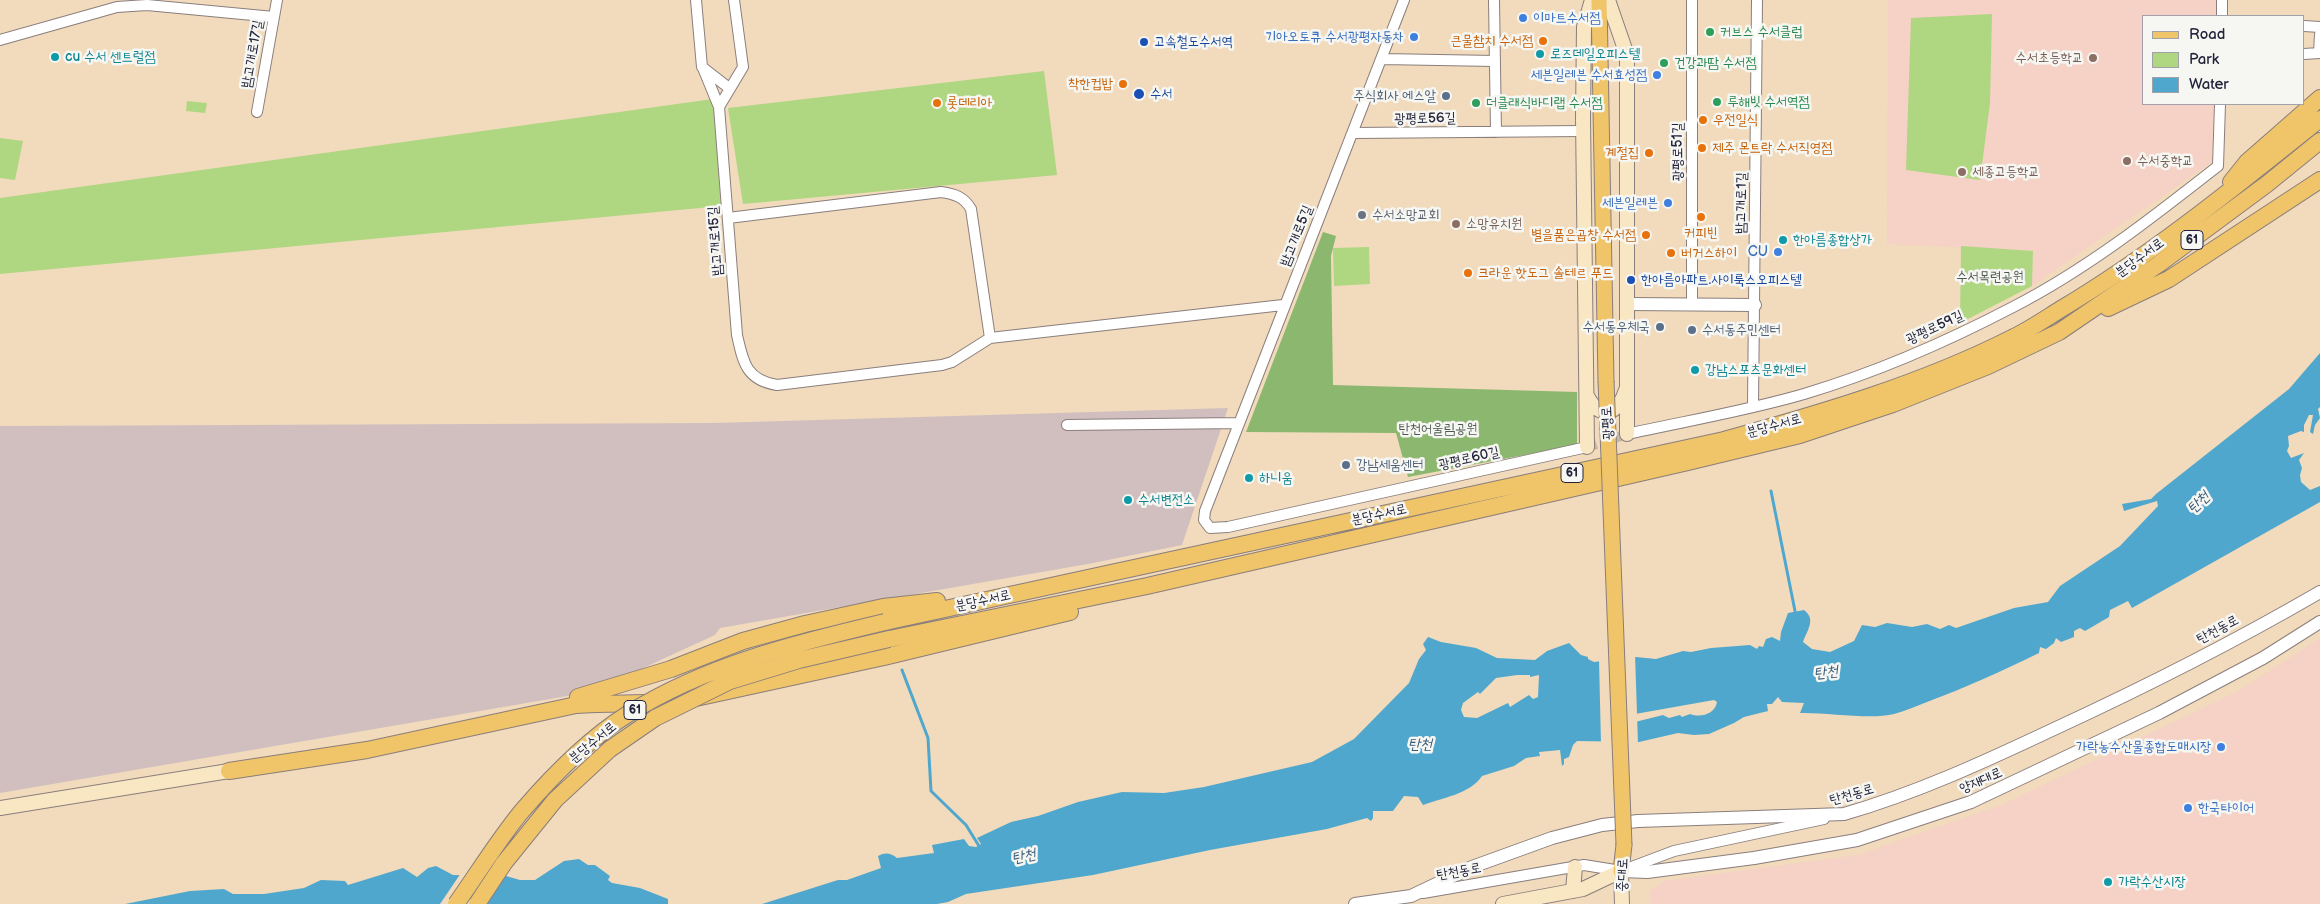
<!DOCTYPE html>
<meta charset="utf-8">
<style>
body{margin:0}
#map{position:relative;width:2320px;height:904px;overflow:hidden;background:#f1dbbc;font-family:"Balsamiq Sans",sans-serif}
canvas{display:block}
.legend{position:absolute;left:2142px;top:15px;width:162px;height:90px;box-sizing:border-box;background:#f6f6f2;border:1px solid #a1a1a9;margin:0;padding:6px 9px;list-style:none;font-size:15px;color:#22223b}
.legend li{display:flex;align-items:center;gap:10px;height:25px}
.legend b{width:25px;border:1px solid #a1a1a9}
</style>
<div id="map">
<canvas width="2320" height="904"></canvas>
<ul class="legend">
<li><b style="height:6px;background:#f0c469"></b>Road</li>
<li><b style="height:14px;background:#afd681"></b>Park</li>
<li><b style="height:14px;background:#50a7cd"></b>Water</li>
</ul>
</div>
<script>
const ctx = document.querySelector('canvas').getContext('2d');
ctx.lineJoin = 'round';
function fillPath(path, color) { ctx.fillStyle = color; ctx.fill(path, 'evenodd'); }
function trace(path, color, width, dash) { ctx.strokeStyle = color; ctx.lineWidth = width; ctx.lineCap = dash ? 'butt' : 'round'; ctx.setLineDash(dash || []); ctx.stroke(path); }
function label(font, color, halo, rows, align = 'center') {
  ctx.font = font + ' "Balsamiq Sans","Poor Story",sans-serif'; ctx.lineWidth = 5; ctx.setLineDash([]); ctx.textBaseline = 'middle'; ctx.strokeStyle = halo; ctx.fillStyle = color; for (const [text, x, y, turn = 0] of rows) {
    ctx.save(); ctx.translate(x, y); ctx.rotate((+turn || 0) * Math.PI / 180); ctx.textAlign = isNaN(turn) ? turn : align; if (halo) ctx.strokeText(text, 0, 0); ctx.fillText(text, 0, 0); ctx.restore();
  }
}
const built = new Path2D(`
 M1888,0H2216L2215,16H2144V104H2213L2212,162L2032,286L2033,251L1887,244Z
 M2320,638V904H1650V891L1664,881L1858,855L2006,803L2240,690Z`);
const industrial = new Path2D(`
 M1228,408L1182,545L1088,564L720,628L715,635L591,692L0,793V426L714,423Z`);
const green = new Path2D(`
 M1992,14L1990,103L1980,180L1906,170L1911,18Z
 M1044,71L1057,175L743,204L728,108Z
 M713,99L721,206L0,274V198Z
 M187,101L207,103L205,113L186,111Z
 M0,138L23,141L15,180L0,178Z
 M1961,246L2033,251L2032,286L1960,323Z
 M1369,247L1370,284L1334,286L1333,248Z`);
const forest = new Path2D(`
 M1323,232L1336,236L1331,256L1333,385L1577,392V445L1408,477L1396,433L1246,432Z`);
const water = new Path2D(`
 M2320,353V407L2318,409L2320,418L2315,425L2313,434L2310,432L2313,415H2309L2304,425V432L2301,431L2288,436L2289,446L2287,451L2291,458L2304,453L2299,460L2302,468L2300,475L2301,482L2310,490L2320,486V502L2132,608L2128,601L2110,610L2109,617L2085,631L2080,628L2074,631V637L2061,642L2056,638L2054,643L2046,649L2040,647L2039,653C2002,671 1965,688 1927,702C1916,706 1905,711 1894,714C1869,720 1826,712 1800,713L1804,703L1782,702L1778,697L1772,704H1767L1768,711L1744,717L1734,723L1709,734L1694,735L1678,733L1639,742L1577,741L1573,745L1569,757L1564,759V764L1562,766L1560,750L1539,752L1540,756L1526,758L1514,766L1482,776C1470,794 1442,798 1423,805L1418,797L1404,796L1393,811H1373V818L1371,821L1367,818L1327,829L1210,850L1093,875L966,894L948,902L937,904H762L838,880H847L881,868L878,856C885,852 891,853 897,858L934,853L932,845L964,839L969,846L976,847L981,844L977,838L1011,822L1038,816L1078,802L1122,792L1164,793L1204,787L1312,762L1354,739L1409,683L1419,659L1426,650L1423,644L1428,637L1441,642L1476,648L1497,658L1535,660L1547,651L1569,643L1581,655L1588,657V659L1594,662L1636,657L1656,659L1683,651L1691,652L1711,648L1750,645L1757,649L1759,646L1763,647L1766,639L1772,637L1780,641L1781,632L1788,613L1804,610C1816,619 1808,629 1803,642L1812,649L1830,652L1854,641L1862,625L1875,627L1887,623L1912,627L1927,624L1940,629L1949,625L1956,628L2014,608L2048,602L2060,586L2120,546L2158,506L2157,501L2124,511L2122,504L2151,499L2156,494L2289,389ZM1517,675H1530V677L1539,675L1538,697L1533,699L1529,695L1510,707L1508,703L1477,718L1464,717L1461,710L1463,703L1478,692L1480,694L1496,678ZM1714,700L1717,702C1715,714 1701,718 1690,714L1682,717L1680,715L1669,718L1663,715L1635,722V714Z
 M579,859L588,865H595L610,876L608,880L612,883L640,888L668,899V904H125L190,891L224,889L233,894H264L304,888L321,880L345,881L348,885L403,868L417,877L428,868L436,866L453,875L506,876L520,880H535L564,861Z`);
const pier = new Path2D(`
 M1635,654L1638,744H1601L1599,659Z
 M461,873L507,874L486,904H440Z`);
const stream = new Path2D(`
 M1771,491L1795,611
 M902,670L928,738L931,791L966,825L979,846`);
const minorTunnel = new Path2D(`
 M1587,447L1627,434`);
const minor = new Path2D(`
 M696,0L702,67L729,88
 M1404,0L1205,511L1204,520L1210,528L1228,527L1587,447
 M1494,0L1496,132
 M1692,0V305
 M2222,16V0
 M2304,26L2320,27
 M0,40L117,7L147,5L274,17
 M2304,54L2319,53L2320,34
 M1382,59L1495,61
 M703,68L719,107
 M257,112L277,0
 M1354,133L1583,131
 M728,218L941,192C955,194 964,197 971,209L990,338L952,362L942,365L777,385C746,380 743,362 737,335L719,107L743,67L734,0
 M990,338L1283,305
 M1753,406L1757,0
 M1067,425L1238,423
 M1627,434C1686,421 1746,411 1804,394C1874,373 1948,341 2013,307C2087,269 2153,217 2218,166L2220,104
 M1423,893L1584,865L1621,871L1674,851L1824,819`);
const tertiary = new Path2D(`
 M1629,304L1755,305
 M1621,871L1647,872L1754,858L1857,840L1971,802L2159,713L2263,658L2320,622
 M1355,904L1411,896L1472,867L1552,838L1602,825L1638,821L1844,814C1917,793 1986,761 2054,729C2145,687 2234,642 2320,592`);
const secondary = new Path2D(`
 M1608,0L1627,55V434
 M1587,396C1600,421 1619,414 1626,390
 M1587,447L1583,118L1584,27L1592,0
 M0,808L229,771
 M1573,891L1575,867
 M1503,904L1583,889L1621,871L1622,904`);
const primary = new Path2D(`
 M1599,0L1606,381
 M1621,871L1624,845`);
const trunk = new Path2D(`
 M2231,182L2247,162L2320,98
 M2108,308L2169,279L2320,180
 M885,622L1724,440C1822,413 1921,384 2012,338C2029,330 2045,319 2061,309C2153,254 2236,186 2320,119
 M889,639L1147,586L1688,462L1800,435L1893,404L1988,366L2059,332L2159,264L2267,184L2320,141
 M578,697L671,669L743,641L805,624L883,607L937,601
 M229,771L367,750L576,705C611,702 647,705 682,701L884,657L1070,612`);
const primaryBridge = new Path2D(`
 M1606,381L1624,845`);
const trunkBridge = new Path2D(`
 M456,904C478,873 498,840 522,811C553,775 588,739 628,714C706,665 796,643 885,622
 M477,904L504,863L555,800L610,749L655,718L730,681L799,660L889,639`);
const markers = [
 [1523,18,5,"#3f7fe0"],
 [1710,32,5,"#2e9e5b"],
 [1414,37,5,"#3f7fe0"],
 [1543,41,5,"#e8710a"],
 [1144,42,5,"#1a4fb4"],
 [1540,54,5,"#0f9aa8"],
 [55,57,5,"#0f9aa8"],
 [2093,58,5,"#8d6e63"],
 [1664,63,5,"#2e9e5b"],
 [1657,75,5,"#3f7fe0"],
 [1123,84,5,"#e8710a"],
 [1139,94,6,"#1a4fb4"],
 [1446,96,5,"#5c6f8a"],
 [1717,102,5,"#2e9e5b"],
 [937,103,5,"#e8710a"],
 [1476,103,5,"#2e9e5b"],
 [1703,120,5,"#e8710a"],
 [1702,148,5,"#e8710a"],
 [1649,153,5,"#e8710a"],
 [2127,161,5,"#8d6e63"],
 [1962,172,5,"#8d6e63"],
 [1668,203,5,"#3f7fe0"],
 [1362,215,5,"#6b7280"],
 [1701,217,5,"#e8710a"],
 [1456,224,5,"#8d6e63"],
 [1646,235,5,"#e8710a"],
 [1783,240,5,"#0f9aa8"],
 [1778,252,5,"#3f7fe0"],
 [1671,253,5,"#e8710a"],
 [1468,273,5,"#e8710a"],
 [1631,280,5,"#1a4fb4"],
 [1660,327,5,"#5c6f8a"],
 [1692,330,5,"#5c6f8a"],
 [1695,370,5,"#0f9aa8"],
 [1346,465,5,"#5c6f8a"],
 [1249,478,5,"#0f9aa8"],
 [1128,500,5,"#0f9aa8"],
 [2221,747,5,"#3f7fe0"],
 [2188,808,5,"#3f7fe0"],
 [2108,882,5,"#0f9aa8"]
];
const shields = [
 [2192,240,22],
 [1572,473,22],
 [635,710,22]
];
const shieldNames = [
 ["61",2192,240],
 ["61",1572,473],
 ["61",635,710]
];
const shopNames = [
 ["이마트수서점",1533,18,"left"],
 ["기아오토큐 수서광평자동차",1404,37],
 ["세븐일레븐 수서효성점",1647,75],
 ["세븐일레븐",1658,203],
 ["CU",1768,252],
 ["가락농수산물종합도매시장",2211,747],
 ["한국타이어",2198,808,"left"]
];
const leisureNames = [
 ["커브스 수서클럽",1720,32],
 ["건강과땀 수서점",1674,63],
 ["루해빗 수서역점",1727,102],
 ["더클래식바디랩 수서점",1486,103]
];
const foodNames = [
 ["큰물참치 수서점",1533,41,"right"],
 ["착한컵밥",1113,84,"right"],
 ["롯데리아",947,103],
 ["우전일식",1713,120],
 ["제주 몬트락 수서직영점",1712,148],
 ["계절집",1639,153,"right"],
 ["커피빈",1701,233,"center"],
 ["별을품은곱창 수서점",1636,235,"right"],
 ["버거스하이",1681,253],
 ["크라운 핫도그 솔테르 푸드",1478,273]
];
const transitNames = [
 ["고속철도수서역",1154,42],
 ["수서",1150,94],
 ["한아름아파트.사이룩스오피스텔",1641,280]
];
const streetNames = [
 ["밤고개로17길",253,54,-80],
 ["광평로56길",1425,119,-1],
 ["광평로51길",1678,152,-90],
 ["밤고개로1길",1742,203,-89],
 ["밤고개로5길",1297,236,-68],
 ["밤고개로15길",716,241,-94],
 ["분당수서로",2140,258,-36],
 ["광평로59길",1935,328,-25],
 ["광평로",1608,423,-93],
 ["분당수서로",1774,426,-15],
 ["광평로60길",1469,459,-13],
 ["분당수서로",1379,515,-12],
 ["분당수서로",983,601,-12],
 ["탄천동로",2218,630,-28],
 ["분당수서로",593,743,-39],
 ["양재대로",1981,781,-23],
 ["탄천동로",1852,795,-16],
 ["탄천동로",1459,872,-10],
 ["중대로",1623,875,-88]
];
const cultureNames = [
 ["로즈데일오피스텔",1550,54],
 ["cu 수서 센트럴점",65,57],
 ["한아름종합상가",1793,240],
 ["강남스포츠문화센터",1705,370],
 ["하니움",1259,478],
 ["수서변전소",1138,500],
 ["가락수산시장",2118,882]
];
const educationNames = [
 ["수서초등학교",2083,58,"right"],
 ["수서중학교",2137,161],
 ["세종고등학교",1972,172],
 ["소망유치원",1466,224]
];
const serviceNames = [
 ["주식회사 에스알",1436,96],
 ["수서동우체국",1650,327],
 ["수서동주민센터",1702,330,"left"],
 ["강남세움센터",1356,465,"left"]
];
const worshipNames = [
 ["수서소망교회",1372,215]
];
const parkNames = [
 ["수서목련공원",1990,277],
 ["탄천어울림공원",1438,429]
];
const waterNames = [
 ["탄천",2199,503,-44],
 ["탄천",1826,673,-7],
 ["탄천",1420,745],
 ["탄천",1024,857,-13]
];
fillPath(built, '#f6d1c5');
fillPath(industrial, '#d1bfbf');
fillPath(green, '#afd681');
fillPath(forest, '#8bb76f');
fillPath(water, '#50a7cd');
fillPath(pier, '#f1dbbc');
trace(stream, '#50a7cd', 3);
trace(minorTunnel, '#c8b6a2', 10, [10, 5]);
trace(minor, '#8a7e7c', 12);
trace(tertiary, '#8a7e7c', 14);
trace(secondary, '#8a7e7c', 16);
trace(primary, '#8a7e7c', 17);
trace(trunk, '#8a7e7c', 18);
trace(minor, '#fff', 10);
trace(tertiary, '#fff', 12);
trace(secondary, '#f9e7c3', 14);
trace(primary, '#f0c469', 15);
trace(trunk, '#f0c469', 16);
trace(primaryBridge, '#8a7e7c', 17, []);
trace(trunkBridge, '#8a7e7c', 18, []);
trace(primaryBridge, '#f0c469', 15);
trace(trunkBridge, '#f0c469', 16);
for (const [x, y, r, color] of markers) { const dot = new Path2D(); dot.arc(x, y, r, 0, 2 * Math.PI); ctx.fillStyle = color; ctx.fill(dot); trace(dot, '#f6f6f2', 2); }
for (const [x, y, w] of shields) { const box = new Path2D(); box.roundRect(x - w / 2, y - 9.5, w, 19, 4); ctx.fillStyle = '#f6f6f2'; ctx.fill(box); trace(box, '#22223b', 1); }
label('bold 12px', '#22223b', null, shieldNames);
label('14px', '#366cbe', '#f6f6f2', shopNames, 'right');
label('14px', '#27864d', '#f6f6f2', leisureNames, 'left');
label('14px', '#c56008', '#f6f6f2', foodNames, 'left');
label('14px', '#164399', '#f6f6f2', transitNames, 'left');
label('14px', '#22223b', '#f6f6f2', streetNames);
label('14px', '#0d838f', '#f6f6f2', cultureNames, 'left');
label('14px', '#785e54', '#f6f6f2', educationNames, 'left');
label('14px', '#4e5e75', '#f6f6f2', serviceNames, 'right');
label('14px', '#5b616d', '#f6f6f2', worshipNames, 'left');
label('14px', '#4c5850', '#f6f6f2', parkNames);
label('italic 15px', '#345775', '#f6f6f2', waterNames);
</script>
